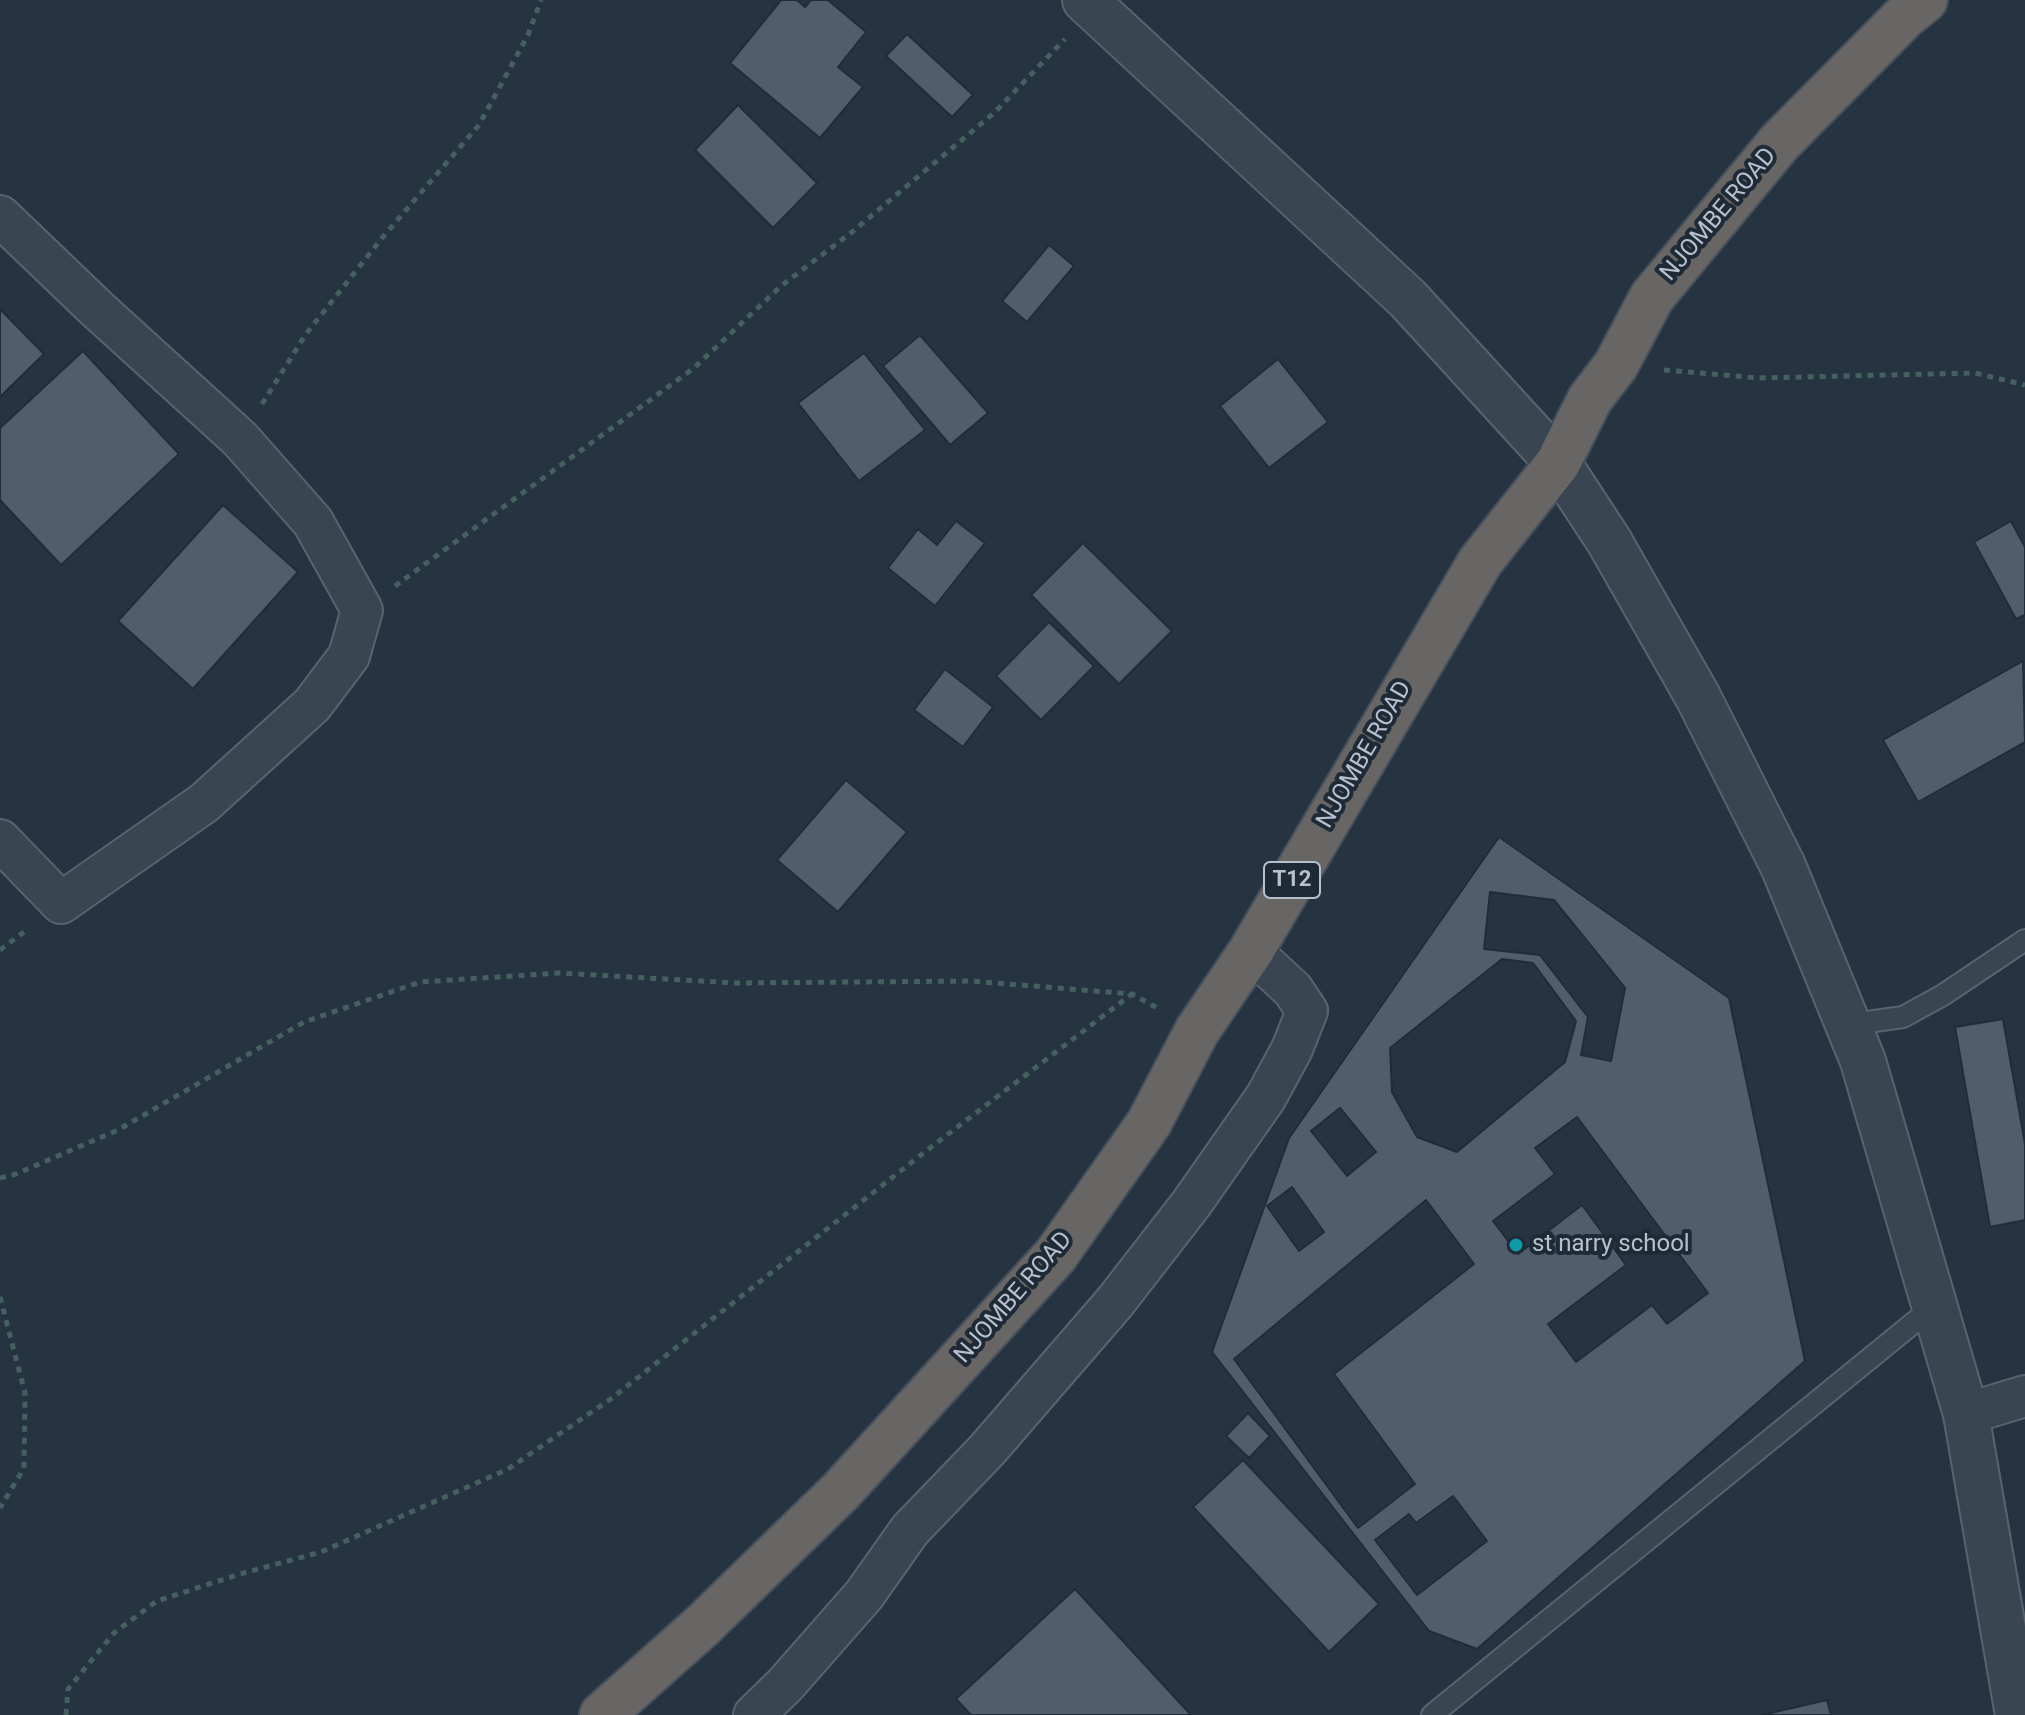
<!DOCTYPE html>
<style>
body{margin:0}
canvas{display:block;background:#263442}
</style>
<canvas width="2025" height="1715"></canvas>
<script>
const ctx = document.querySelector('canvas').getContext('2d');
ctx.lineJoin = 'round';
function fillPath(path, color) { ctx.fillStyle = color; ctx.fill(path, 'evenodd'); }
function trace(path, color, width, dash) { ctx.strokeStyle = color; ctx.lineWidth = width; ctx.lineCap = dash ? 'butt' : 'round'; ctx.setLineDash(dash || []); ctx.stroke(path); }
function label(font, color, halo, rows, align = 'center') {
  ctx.font = font + ' Roboto,sans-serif'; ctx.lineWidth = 8; ctx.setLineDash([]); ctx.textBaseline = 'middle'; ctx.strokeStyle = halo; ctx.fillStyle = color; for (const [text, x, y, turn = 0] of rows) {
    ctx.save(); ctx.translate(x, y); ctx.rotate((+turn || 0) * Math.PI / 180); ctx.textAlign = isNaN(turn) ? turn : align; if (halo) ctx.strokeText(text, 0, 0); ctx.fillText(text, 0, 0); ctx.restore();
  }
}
const building = new Path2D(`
 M781,0H797L805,7L811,0H828L866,32L838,67L863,87L820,138L730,63Z
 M907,34L973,95L952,117L886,56Z
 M738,105L817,183L773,228L695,150Z
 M1049,245L1074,266L1027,322L1002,301Z
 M0,309L44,354L0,397Z
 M920,335L988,413L950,445L883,366Z
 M83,351L179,454L61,565L0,500V428Z
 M864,353L925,430L859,481L798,403Z
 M1278,359L1328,422L1269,468L1220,406Z
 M223,505L298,572L193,689L118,621Z
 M956,521L985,543L935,606L888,568L918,529L937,545Z
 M2011,521L2025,547V615L2016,619L1974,542Z
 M1083,543L1172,631L1119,684L1031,595Z
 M1049,622L1094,666L1041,720L996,676Z
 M2023,661L2025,742L1918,802L1883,740Z
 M945,669L993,707L963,747L914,710Z
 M846,780L907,832L838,912L777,860Z
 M1499,837L1729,998L1805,1361L1477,1649L1429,1631L1212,1352L1289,1138Z
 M1490,892L1554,900L1625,988L1611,1061L1581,1055L1588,1017L1540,955L1484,949Z
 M1502,959L1533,963L1576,1021L1565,1062L1457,1152L1417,1137L1392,1092L1390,1048Z
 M2003,1019L2025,1144V1220L1990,1227L1955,1027Z
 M1340,1108L1376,1152L1347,1176L1311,1131Z
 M1577,1117L1708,1293L1667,1324L1652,1305L1576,1362L1548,1324L1626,1265L1582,1205L1518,1254L1493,1221L1555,1174L1535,1148Z
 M1292,1187L1324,1232L1299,1251L1267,1206Z
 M1426,1200L1474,1264L1334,1374L1415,1484L1358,1528L1234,1359Z
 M1248,1413L1270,1436L1249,1458L1226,1436Z
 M1243,1460L1379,1604L1329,1652L1193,1507Z
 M1453,1496L1487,1541L1417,1595L1375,1540L1409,1514L1416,1523Z
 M1075,1589L1191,1715H971L956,1699Z
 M1827,1700L1831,1715H1762Z`);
const path = new Path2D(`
 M1664,370L1758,378L1975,373L2025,385
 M262,404L306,334L382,238L479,125L528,35L541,0
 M395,586L694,368L781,286L852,232L994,113L1065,39
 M0,950L28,929
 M0,1178L16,1174L118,1130L304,1022L420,982L559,973L736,983L971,981L1132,994L1161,1010
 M0,1297L25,1393L24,1468L0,1508
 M66,1715L68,1689L114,1633L157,1601L240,1574L321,1552L508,1469L612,1398L926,1151L1132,994`);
const service = new Path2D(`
 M1846,1025L1903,1017L1943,995L2025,940
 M1432,1715L1933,1307`);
const minor = new Path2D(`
 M0,216L97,309L240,439L313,522L362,610L349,656L312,705L204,803L61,903L0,840
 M1966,1414L2025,1396
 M754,1715L785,1685L864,1595L910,1530L987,1450L1115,1302L1191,1204L1266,1097L1292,1049L1307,1011L1293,990L1251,951`);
const tertiary = new Path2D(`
 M1085,0L1408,299L1558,463L1609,541L1698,697L1783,866L1863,1061L1966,1414L2018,1715`);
const trunk = new Path2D(`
 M602,1715L702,1626L841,1491L1055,1256L1149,1123L1197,1031L1251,951L1480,562L1558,463L1590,399L1616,365L1652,297L1779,143L1905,16L1925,0`);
const markers = [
 [1516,1245,8,"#0f9aa8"]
];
const shields = [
 [1292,880,56]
];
const shieldNames = [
 ["T12",1292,880]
];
const streetNames = [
 ["NJOMBE ROAD",1719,215,-50],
 ["NJOMBE ROAD",1365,755,-60],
 ["NJOMBE ROAD",1014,1298,-49]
];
const poiNames = [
 ["st narry school",1532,1245]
];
fillPath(building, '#4f5d6d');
trace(building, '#212c39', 2);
trace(service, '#58636f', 24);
trace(minor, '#58636f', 44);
trace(tertiary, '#58636f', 48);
trace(trunk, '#45505c', 48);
trace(path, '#465f60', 5, [6, 6]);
trace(service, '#3a4552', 20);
trace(minor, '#3a4552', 40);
trace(tertiary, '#3a4552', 44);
trace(trunk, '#686664', 44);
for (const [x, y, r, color] of markers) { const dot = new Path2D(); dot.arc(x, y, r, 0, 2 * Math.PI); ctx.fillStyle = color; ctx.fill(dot); trace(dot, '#1f2a37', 3); }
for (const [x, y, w] of shields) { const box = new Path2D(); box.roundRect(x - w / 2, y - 18, w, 36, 6); ctx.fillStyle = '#1f2a37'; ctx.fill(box); trace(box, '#b7c0cc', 2); }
label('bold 22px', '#b7c0cc', null, shieldNames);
label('24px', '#b7c0cc', '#1f2a37', streetNames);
label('24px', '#b7c0cc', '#1f2a37', poiNames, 'left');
</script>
